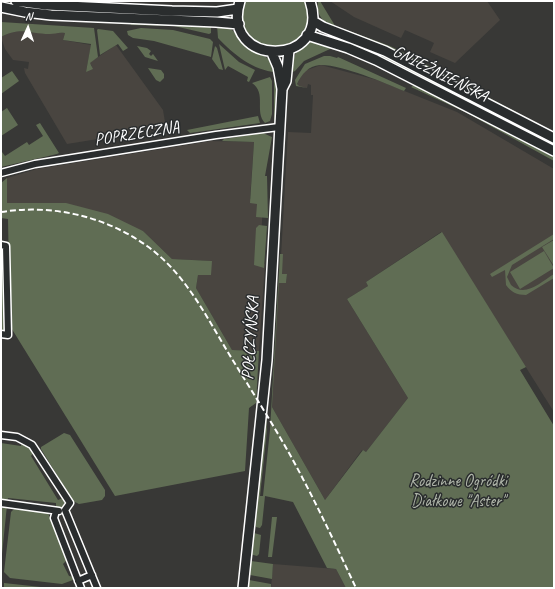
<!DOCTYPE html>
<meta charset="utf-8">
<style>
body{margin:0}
#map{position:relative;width:555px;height:589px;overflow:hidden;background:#383836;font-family:Caveat,sans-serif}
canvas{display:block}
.frame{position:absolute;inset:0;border:2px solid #fff;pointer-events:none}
.north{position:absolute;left:8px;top:8px;width:40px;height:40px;-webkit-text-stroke:3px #2a2d2e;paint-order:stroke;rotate:3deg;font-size:11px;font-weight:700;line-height:16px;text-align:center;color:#fff}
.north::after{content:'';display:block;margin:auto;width:14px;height:18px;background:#fff;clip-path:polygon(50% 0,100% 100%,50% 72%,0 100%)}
</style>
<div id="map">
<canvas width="555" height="589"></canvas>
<div class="frame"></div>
<div class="north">N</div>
</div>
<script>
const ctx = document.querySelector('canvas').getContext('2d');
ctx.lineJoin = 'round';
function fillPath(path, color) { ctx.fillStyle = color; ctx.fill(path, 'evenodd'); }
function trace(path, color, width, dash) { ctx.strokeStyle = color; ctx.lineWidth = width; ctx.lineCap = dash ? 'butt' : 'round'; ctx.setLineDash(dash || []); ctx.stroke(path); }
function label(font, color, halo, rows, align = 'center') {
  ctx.font = font + ' Caveat,sans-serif'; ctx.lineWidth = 3; ctx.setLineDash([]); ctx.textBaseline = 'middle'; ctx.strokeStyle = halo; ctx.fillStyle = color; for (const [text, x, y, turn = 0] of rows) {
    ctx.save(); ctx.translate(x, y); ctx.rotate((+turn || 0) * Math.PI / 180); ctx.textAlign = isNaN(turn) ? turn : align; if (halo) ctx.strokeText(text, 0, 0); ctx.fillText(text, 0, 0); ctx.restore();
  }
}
const built = new Path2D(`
 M330,1H487L500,20L455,63L430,52L434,43L430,41L405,30L401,38L354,17Z
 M21,30L65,33L63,40L91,45L86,72L92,66L89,63L116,45L163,110L166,128L67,144L25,73L24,68L28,69L29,62L13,60L5,49L1,37L13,31Z
 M321,65L377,80L457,112L554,169V412L441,232L366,282L368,286L347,299L408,398L366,452L362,450L325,500L272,407L279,283H286L287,274H280L288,132L311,133L313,95H311V85L308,84L307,88L298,86L297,84L304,71Z
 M211,141L254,142L250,199L263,200L260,263L265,264L259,351L232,350L196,288L198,275L212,261L172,259L143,231L7,203V178L37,169Z
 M273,564L336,569L346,588H271Z`);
const green = new Path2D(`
 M1,1L15,4L212,15V18L47,12L1,3Z
 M245,1H306C327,60 225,62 245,1Z
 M318,1H320L337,29C324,23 316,17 318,1Z
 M1,22L94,28L98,57L90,63L93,69L86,72L91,44L63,40L65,33C58,32 55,34 50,34C30,34 21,26 1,37Z
 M133,23L211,25V33L209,34L174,26L130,25Z
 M217,25L224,26L231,29L250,48L269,59L276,72C254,71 233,54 218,38Z
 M141,28L173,30L210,39L213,42L211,57L154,41L133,38L128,35L127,31Z
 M98,29L113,31L128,48L123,51L118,44L100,55L97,30Z
 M344,29L390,46L421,61L417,63L343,31Z
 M341,37L370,48L554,142V147L340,41Z
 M317,41L332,46L330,49L304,61L295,71L290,73C293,56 297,43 317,41Z
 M219,44L239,62L255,70L249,82L247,81L248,77L228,66L225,70Z
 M137,46L147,48L151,51L149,54L151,56L153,54L158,61L145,57Z
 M215,46L217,48L223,70L219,69L212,59Z
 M324,56H330L337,58L338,57L406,88L404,91C385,83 340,64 320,65C308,66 302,74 297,84L299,86L307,88L296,86L295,80L305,64Z
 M425,64L554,132V135L424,67Z
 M148,68L161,70L164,74V78L160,82L156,80Z
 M12,71L19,81L1,94V78Z
 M270,77L272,81V114L270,121L265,123C254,112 267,93 252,83Z
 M276,78C277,91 281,112 274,122V80Z
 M414,85H418L554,155V161L467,113L411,87Z
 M7,108L18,125L1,136V112Z
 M258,116L260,123L190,133L187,130Z
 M40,123L59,153L57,154L1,167V153L2,152L5,156L27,142L29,145L43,136L36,125Z
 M263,133L272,137L265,176H267L268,218L256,217L257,204L250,203L254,142L222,141L224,139Z
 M7,178V203H66L108,214L143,231L172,259L212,261L211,275H198L196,288L232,350L259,351L256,403L249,408L245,471L115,496L10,326L8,219L1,218V183Z
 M259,225L267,226L264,268L254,265L256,228Z
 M442,232L526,367L520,370L554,426V588H346L336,569L327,568L293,502L265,496L262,525L260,528L256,527L253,523L266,411L267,430L260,496H263L270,430L280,254H283L282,274H287L286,283H279L272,407L325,500L363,450L366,452L408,398L347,299L368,286L366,282Z
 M554,234V239L512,265L507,277L511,285C525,298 541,282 554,274V278L526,295C517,295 511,292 506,285L505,270L492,277L490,274Z
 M554,240V266L542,247Z
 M544,251L554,268L520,289L510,272Z
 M1,253L3,255L6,331L2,332Z
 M64,433L70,435L105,490V496L102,500L79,504L73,501L41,449V447Z
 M22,442L30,446L34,452L31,456L58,500L63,498L65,501L63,507L56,508V503L8,498L7,502L1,501V443L21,446Z
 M1,504L7,505L1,564Z
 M15,508L48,513L67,560L63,564L69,576L74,577L73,580L62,584L10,578L4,572L11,512Z
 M272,517H277L272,557H268Z
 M254,533L261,535L259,554L257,556L250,554L252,535Z
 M251,561L273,564L272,579L250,575L248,571Z
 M249,580L271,584V588H246Z
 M4,583L50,588H4Z`);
const street = new Path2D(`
 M1,173L35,164L216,135L279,127
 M1,245L6,246L8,335L1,334
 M1,435L17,437L32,445L70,503L65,510L97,588
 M1,503L59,511
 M56,511L54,518L81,588
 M78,581L92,575`);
const secondary = new Path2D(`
 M16,1L46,5L172,11L217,12L238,9
 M240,1C219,68 332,68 310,1
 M1,7L25,12L51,15L216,22L239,24
 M313,21L323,27L385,51L554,138
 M307,35L348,48L376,60L554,151
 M282,89L286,81L289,50
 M243,588L267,360L282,89L278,67L272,53`);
const rail = new Path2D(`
 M1,212C52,204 105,216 147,246C185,273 206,316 229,354C254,395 281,436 303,479C322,515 339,552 356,588`);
const streetNames = [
 ["GNIEŹNIEŃSKA",440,74,27],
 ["POPRZECZNA",137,134,-9],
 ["POŁCZYŃSKA",251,338,-86]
];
const parkNames = [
 ["Rodzinne Ogródki",458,482],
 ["Diałkowe \"Aster\"",458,502]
];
fillPath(built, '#494540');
fillPath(green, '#606d54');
trace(street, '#fff', 9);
trace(secondary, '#fff', 12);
trace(street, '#2a2d2e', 6);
trace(secondary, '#2a2d2e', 9);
trace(rail, '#fff', 2, [6, 3]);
label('17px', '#fff', '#2a2d2e', streetNames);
label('17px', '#b0b6aa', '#2a2d2e', parkNames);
</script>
